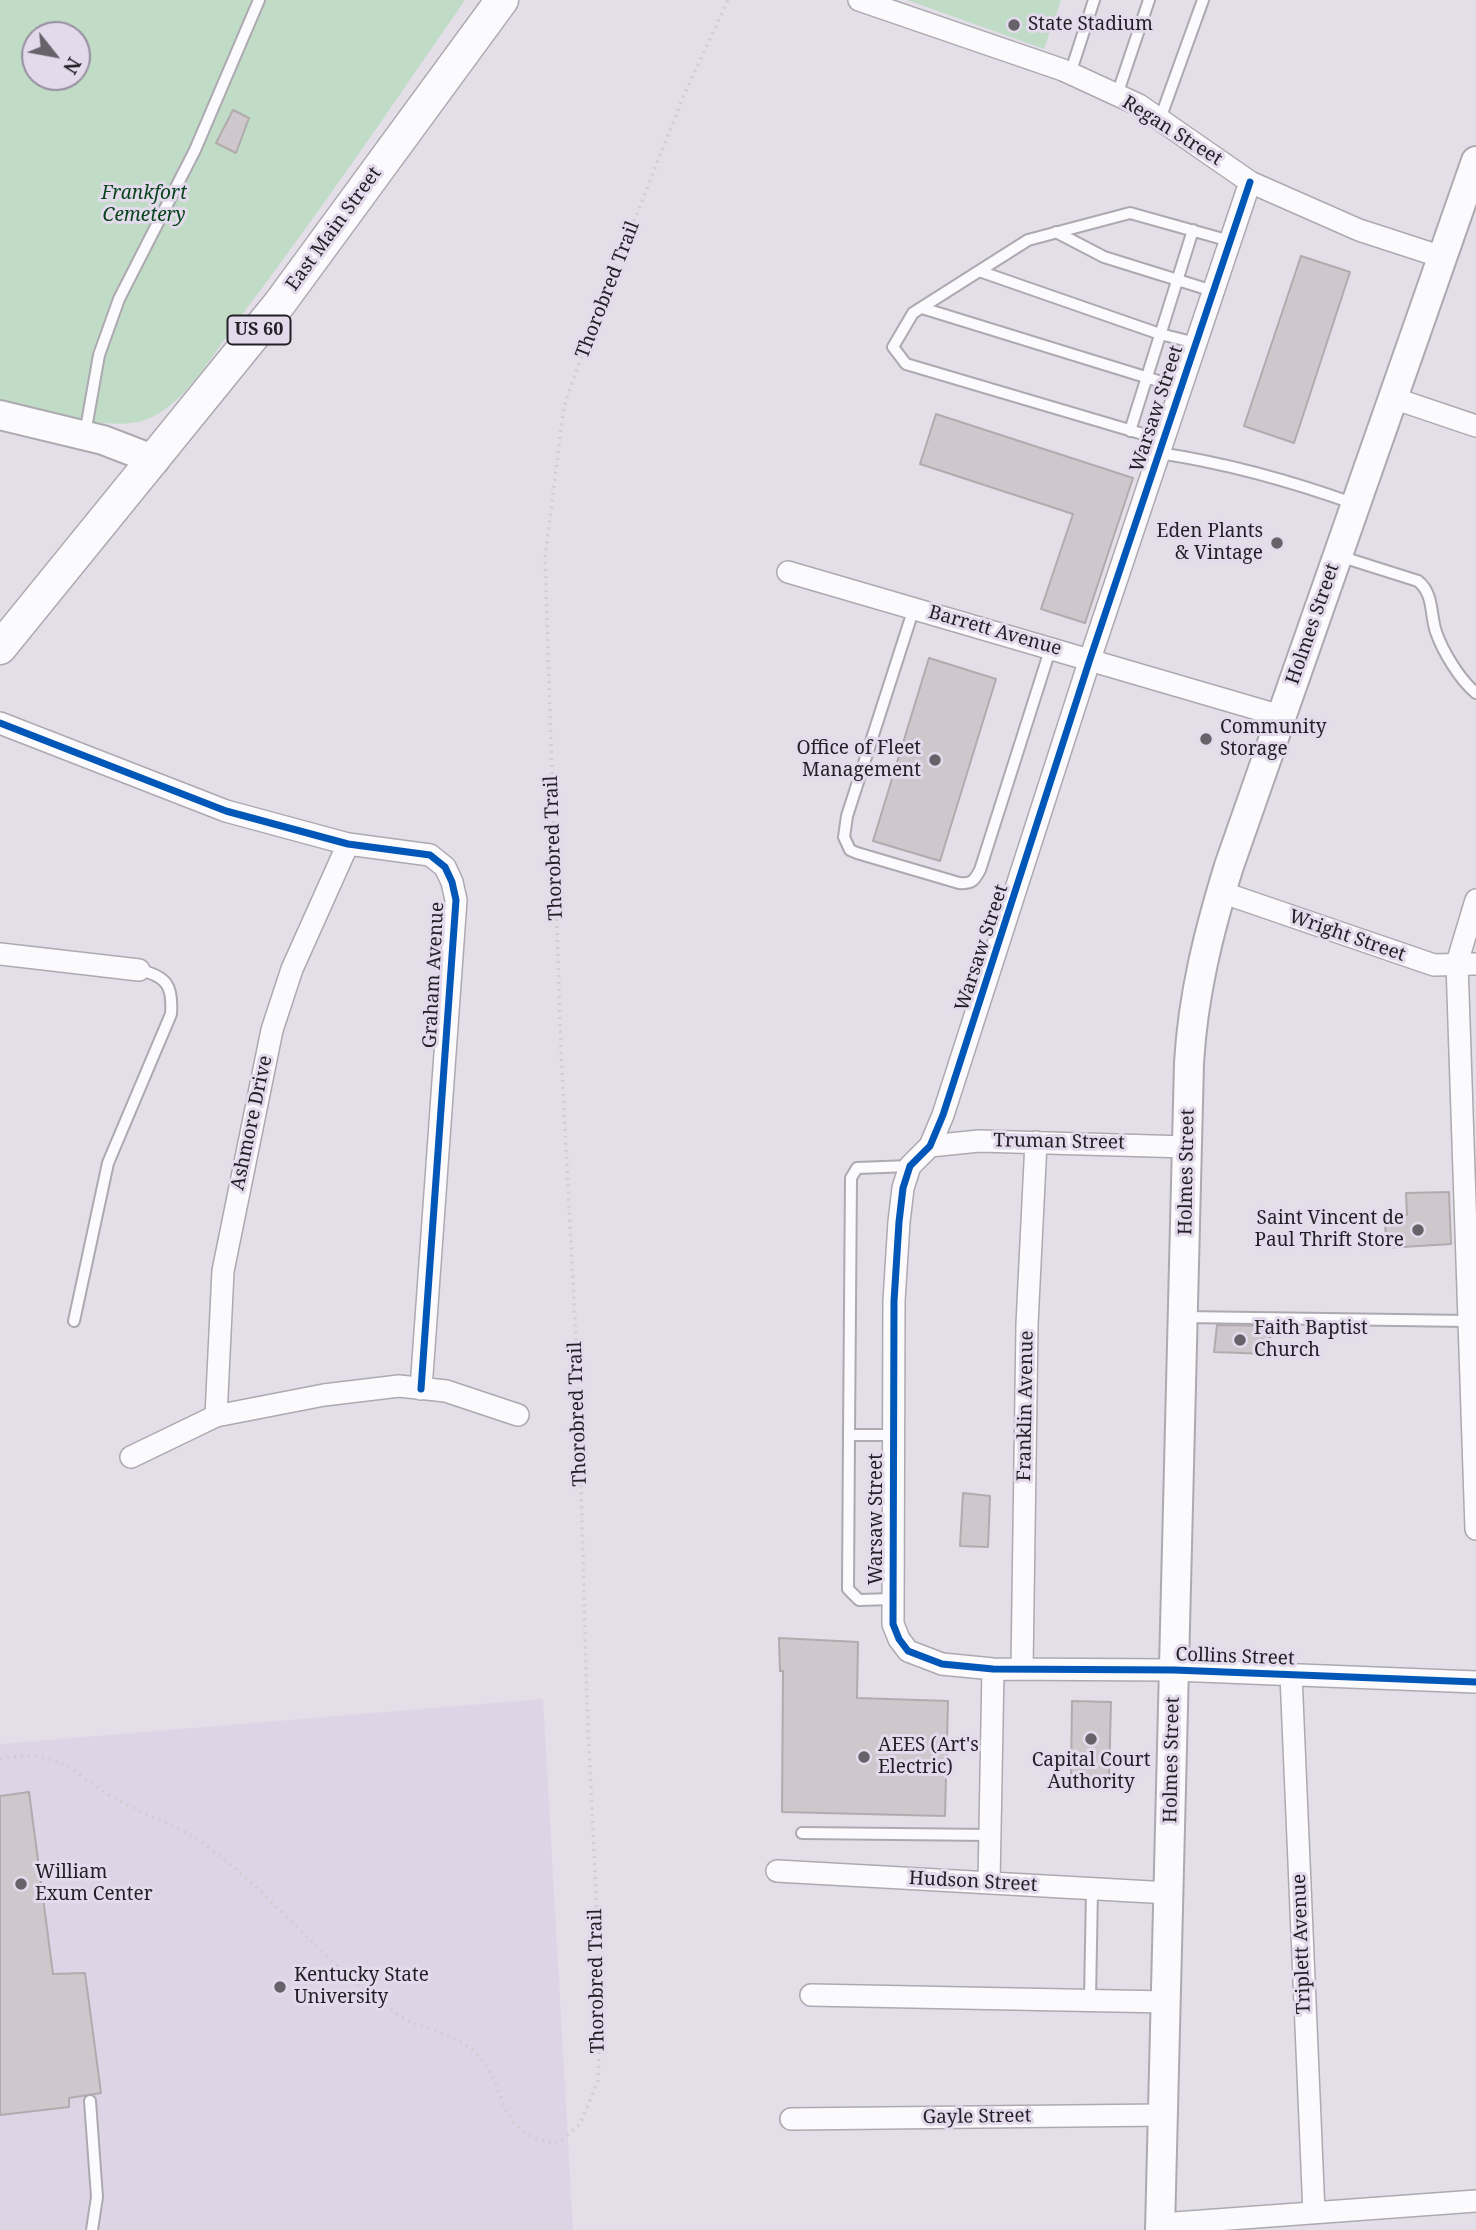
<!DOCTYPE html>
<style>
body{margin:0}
#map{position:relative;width:1476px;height:2230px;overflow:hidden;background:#e3dee8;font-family:"Noto Serif",serif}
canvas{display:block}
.north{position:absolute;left:21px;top:21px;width:70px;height:70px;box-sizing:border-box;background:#e3daec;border:2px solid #968f9c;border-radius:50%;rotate:121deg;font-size:19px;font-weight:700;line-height:28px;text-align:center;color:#221f25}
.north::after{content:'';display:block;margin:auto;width:24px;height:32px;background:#666269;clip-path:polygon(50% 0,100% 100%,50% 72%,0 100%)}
</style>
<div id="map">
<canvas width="1476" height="2230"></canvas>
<div class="north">N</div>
</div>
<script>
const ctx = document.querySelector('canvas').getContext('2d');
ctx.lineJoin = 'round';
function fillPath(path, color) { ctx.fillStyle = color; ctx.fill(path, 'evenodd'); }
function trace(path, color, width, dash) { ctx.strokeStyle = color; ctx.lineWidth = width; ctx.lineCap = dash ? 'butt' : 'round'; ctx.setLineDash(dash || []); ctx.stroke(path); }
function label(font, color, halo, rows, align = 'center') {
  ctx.font = font + ' "Noto Serif",serif'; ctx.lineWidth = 6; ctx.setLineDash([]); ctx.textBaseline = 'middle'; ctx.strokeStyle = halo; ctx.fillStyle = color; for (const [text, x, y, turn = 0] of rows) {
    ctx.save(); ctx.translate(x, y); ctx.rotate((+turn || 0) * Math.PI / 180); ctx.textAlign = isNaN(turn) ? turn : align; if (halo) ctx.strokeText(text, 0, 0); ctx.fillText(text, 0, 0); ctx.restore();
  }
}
const built = new Path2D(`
 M543,1699L573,2230H0V1744Z`);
const green = new Path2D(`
 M0,0H465C392,106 319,213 241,316C218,347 186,403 150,418C112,435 40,410 0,400ZM35,35H77V77H35Z
 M907,0H1061L1044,49Z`);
const building = new Path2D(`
 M233,110L249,118L236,153L216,143Z
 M1301,256L1350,272L1294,443L1244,426Z
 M936,414L1133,478L1085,623L1041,609L1073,514L920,464Z
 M929,658L996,679L940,861L873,841Z
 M1449,1192L1451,1244L1386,1248L1385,1216L1407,1215L1406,1193Z
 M1217,1325L1271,1326L1269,1354L1214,1352Z
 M963,1493L990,1496L988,1547L960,1546Z
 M779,1638L858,1642L857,1698L948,1701L945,1816L782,1812L783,1671H780Z
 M1072,1701L1111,1702L1109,1778L1071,1776Z
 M29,1792L53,1974L85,1973L101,2093L69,2098V2107L0,2115V1796Z`);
const path = new Path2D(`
 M0,1759C62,1748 66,1770 114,1798C141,1813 174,1824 199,1841C272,1891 325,1966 399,2015C420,2029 451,2033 471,2049C513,2084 489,2135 558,2143L580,2124L598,2081L601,2004L587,1703L578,1379L561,1051L545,558L564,406L592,327L684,95L728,0`);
const lane = new Path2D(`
 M1070,74L1094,0
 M1117,95L1149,0
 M1160,119L1203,0
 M1056,232L1104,257L1213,291
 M979,271L1160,334L1196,343
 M922,308L1181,388
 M1130,431L1193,230
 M85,434L99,355L119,299L195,150L259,0
 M1163,440L906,364L893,347L913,313L1028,240L1130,213L1230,241
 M1159,453C1226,463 1291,481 1355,504
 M1339,556L1418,581C1434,594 1430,614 1436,632C1443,652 1460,680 1476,693
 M914,608L847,816L844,837L850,850L857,853L959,883C972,884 974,881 980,870L1051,647
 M1185,1317L1468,1321
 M74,1321L108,1163L171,1014C173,986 167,976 139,970
 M849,1435L851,1178L857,1168L910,1166
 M893,1599L859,1600L848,1589L849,1435H893
 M802,1833L990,1835
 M1090,2000L1092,1889
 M90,2101L97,2197L92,2230`);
const street = new Path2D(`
 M859,0L1063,70L1139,105L1250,182L1359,230L1442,257
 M1250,182L1090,659L943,1115L930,1146L910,1166L903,1188L899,1222L894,1301L893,1624L899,1639L908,1651L942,1664L993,1669L1174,1670L1476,1682
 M1393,398L1476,426
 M788,572L1281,716
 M0,723L226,811L348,844L430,855L445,867L452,882L456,900L421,1389
 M1221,892L1434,965L1476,964
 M1476,900L1457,963L1476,1529
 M0,954L139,970
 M930,1146L979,1141L1187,1147
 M216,1416L223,1271L272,1030L292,969L348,844
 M131,1457L216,1416L324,1395L399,1386L446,1391L518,1415
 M1022,1669L1027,1324L1036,1142
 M1291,1675L1314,2213
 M777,1871L1169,1893
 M989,1883L993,1669
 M811,1995L1166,2002
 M791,2119L1163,2115
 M1161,2224L1476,2201`);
const secondary = new Path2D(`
 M0,415L103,440L155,460
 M1160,2230L1189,1063C1193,994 1209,931 1229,866L1476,161`);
const primary = new Path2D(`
 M0,648L280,303L502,0`);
const cycleway = new Path2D(`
 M1250,182L1090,659L943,1115L930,1146L910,1166L903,1188L899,1222L894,1301L893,1624L899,1639L908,1651L942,1664L993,1669L1174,1670L1476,1682
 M0,723L226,811L348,844L430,855L445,867L452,882L456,900L421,1389`);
const markers = [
 [1014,25,7,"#666269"],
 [1277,543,7,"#666269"],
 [1206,739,7,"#666269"],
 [935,760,7,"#666269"],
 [1418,1230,7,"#666269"],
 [1240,1340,7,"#666269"],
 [1091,1739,7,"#666269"],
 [864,1757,7,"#666269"],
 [21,1884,7,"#666269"],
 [280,1987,7,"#666269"]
];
const shields = [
 [259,330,63]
];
const shieldNames = [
 ["US 60",259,330]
];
const poiNames = [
 ["State Stadium",1028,25],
 ["Eden Plants",1263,532,"right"],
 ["& Vintage",1263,554,"right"],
 ["Community",1220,728],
 ["Storage",1220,750],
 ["Office of Fleet",921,749,"right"],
 ["Management",921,771,"right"],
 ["Saint Vincent de",1404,1219,"right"],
 ["Paul Thrift Store",1404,1241,"right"],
 ["Faith Baptist",1254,1329],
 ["Church",1254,1351],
 ["AEES (Art's",878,1746],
 ["Electric)",878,1768],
 ["Capital Court",1091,1761,"center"],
 ["Authority",1091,1783,"center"],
 ["William",35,1873],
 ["Exum Center",35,1895],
 ["Kentucky State",294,1976],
 ["University",294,1998]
];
const streetNames = [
 ["Regan Street",1172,131,32],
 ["East Main Street",334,229,-54],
 ["Thorobred Trail",608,290,-69],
 ["Warsaw Street",1157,409,-72],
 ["Holmes Street",1313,624,-71],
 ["Barrett Avenue",995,631,16],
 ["Thorobred Trail",554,848,-92],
 ["Wright Street",1347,936,19],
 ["Warsaw Street",982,948,-72],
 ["Graham Avenue",434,975,-87],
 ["Ashmore Drive",252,1123,-78],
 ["Truman Street",1059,1142,1],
 ["Holmes Street",1187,1172,-89],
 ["Franklin Avenue",1026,1406,-89],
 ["Thorobred Trail",578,1414,-92],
 ["Warsaw Street",877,1519,-90],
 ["Collins Street",1235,1657,2],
 ["Holmes Street",1172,1760,-89],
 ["Hudson Street",973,1882,3],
 ["Triplett Avenue",1302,1944,-92],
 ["Thorobred Trail",597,1981,-91],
 ["Gayle Street",977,2117,-1]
];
const parkNames = [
 ["Frankfort",144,194],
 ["Cemetery",144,216]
];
fillPath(built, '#ddd4e6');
fillPath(green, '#c0dcc7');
fillPath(building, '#cec8cc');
trace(building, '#b2abae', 2);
trace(lane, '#ada9b0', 14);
trace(street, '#ada9b0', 24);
trace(secondary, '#ada9b0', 32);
trace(primary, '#ada9b0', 35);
trace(path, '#cfcfd1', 3.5, [2, 5]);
trace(lane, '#fbfafc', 10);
trace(street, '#fbfafc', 21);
trace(secondary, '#fbfafc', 28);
trace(primary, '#fbfafc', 32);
trace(cycleway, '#0057b8', 7);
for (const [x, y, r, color] of markers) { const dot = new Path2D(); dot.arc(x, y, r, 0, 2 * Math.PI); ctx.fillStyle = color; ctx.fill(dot); trace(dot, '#e3daec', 2.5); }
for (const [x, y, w] of shields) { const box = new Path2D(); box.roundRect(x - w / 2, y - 14.5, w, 29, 5); ctx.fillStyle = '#e3daec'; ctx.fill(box); trace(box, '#221f25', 2); }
label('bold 18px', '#221f25', null, shieldNames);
label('19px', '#221f25', '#e3daec', poiNames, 'left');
label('19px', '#221f25', '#e3daec', streetNames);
label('italic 19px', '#07441b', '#e3daec', parkNames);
</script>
